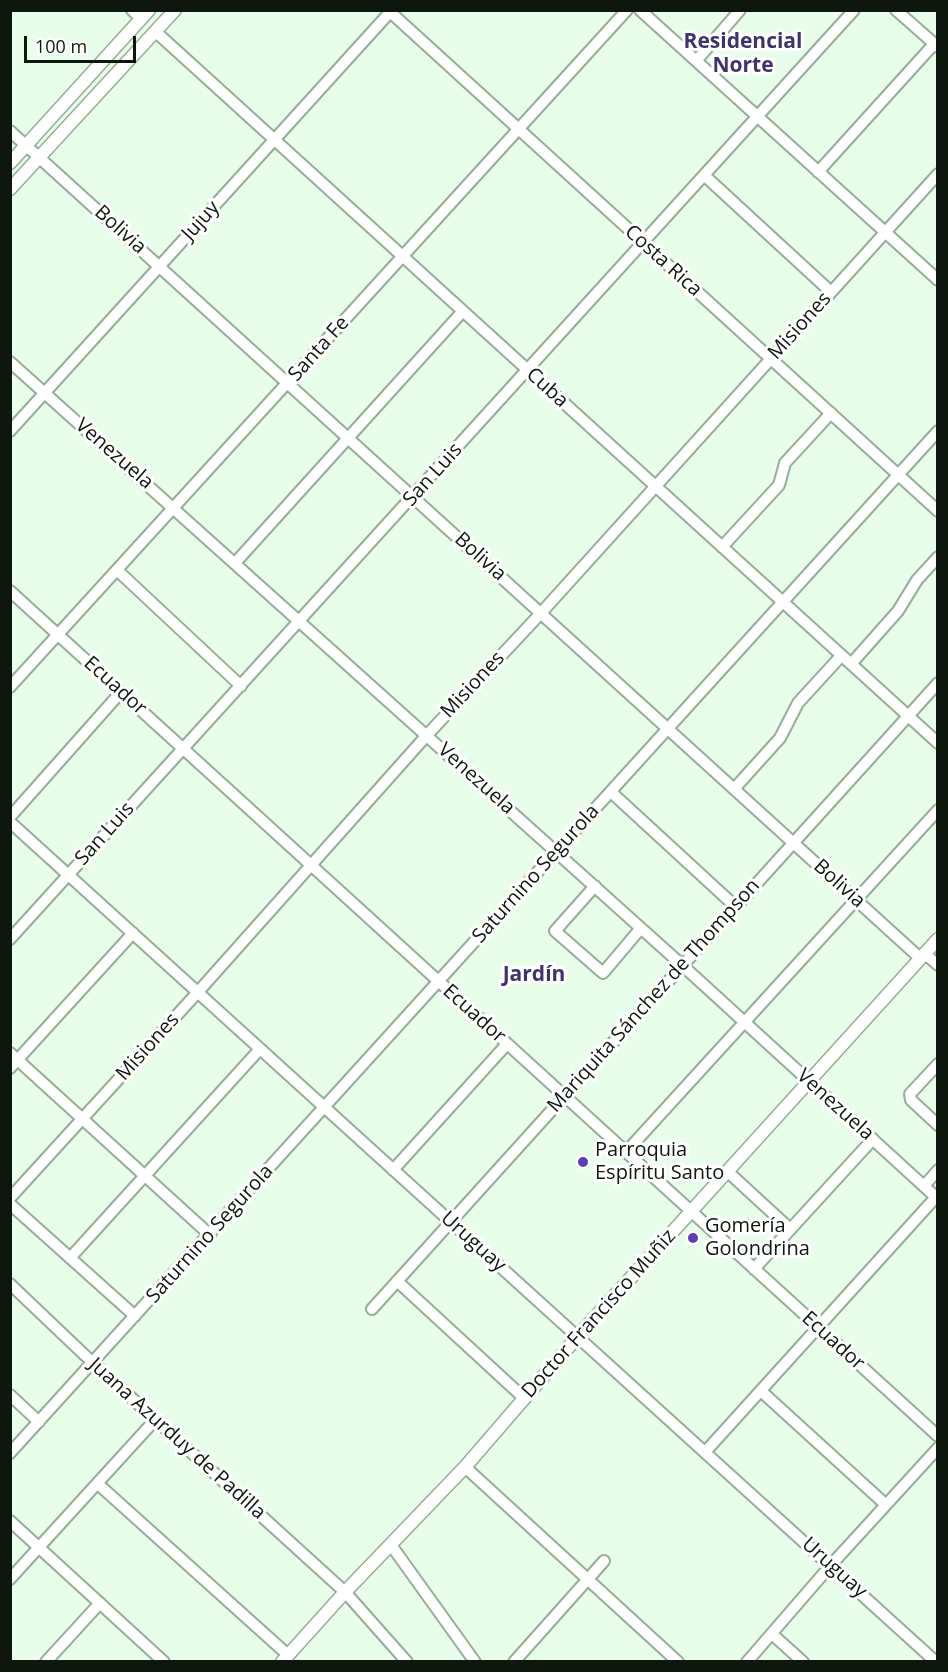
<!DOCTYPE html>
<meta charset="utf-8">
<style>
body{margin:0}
#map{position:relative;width:948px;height:1672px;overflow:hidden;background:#e8feea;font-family:"Open Sans",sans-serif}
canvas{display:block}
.frame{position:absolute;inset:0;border:12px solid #0d170e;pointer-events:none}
.scale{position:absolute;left:24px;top:36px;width:112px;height:27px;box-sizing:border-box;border:3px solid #0d170e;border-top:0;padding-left:8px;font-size:18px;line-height:21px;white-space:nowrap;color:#0d170e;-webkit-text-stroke:4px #fff;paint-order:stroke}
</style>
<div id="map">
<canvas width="948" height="1672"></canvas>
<div class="frame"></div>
<div class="scale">100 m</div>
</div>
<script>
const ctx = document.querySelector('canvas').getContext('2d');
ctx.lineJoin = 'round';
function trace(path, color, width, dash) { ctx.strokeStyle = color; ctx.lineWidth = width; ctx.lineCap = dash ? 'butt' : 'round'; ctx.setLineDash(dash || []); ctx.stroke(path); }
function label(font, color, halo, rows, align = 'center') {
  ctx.font = font + ' "Open Sans",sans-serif'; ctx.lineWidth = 6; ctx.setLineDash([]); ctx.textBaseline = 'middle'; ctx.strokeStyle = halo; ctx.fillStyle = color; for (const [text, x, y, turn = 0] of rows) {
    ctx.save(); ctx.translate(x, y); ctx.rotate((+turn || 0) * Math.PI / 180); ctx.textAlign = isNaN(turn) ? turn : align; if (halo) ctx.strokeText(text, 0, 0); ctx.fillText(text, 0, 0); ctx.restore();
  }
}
const minor = new Path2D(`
 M132,10L141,19
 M388,10L938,511
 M640,10L938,280
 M896,10L938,47
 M156,32L938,743
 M696,61L740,10
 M10,131L920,958
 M818,172L934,44
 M705,176L831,292
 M10,362L682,965L938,1199
 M10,431L392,10
 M722,547L779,485L785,463L831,413
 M235,563L463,311
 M118,571L241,686
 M10,591L938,1436
 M851,664L898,611L917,580L938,557
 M10,687L627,10
 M734,789L780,738L798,703L841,656
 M611,792L736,907
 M10,817L121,692
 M10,822L936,1662
 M595,886L555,931L603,973L641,928
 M10,939L854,10
 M924,953L938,965
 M10,1053L210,1235
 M938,1064L910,1094L911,1100L938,1125
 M10,1068L133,933
 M626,1152L938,810
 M393,1170L507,1044
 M727,1171L790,1229
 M924,1186L938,1170
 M10,1198L198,992L427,735L541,613L938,174
 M10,1204L135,1316
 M70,1258L260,1049
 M754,1269L873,1139
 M397,1281L524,1398
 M10,1284L93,1363L345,1592L407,1662
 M372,1309L938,683
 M761,1391L885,1504
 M10,1395L39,1422
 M706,1451L936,1197
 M10,1453L938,431
 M465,1467L678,1662
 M98,1484L288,1655
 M10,1521L164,1662
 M391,1545L475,1662
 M10,1579L155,1420
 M772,1634L803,1662
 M46,1662L100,1603
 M514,1662L604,1561
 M747,1662L831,1565L938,1448`);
const major = new Path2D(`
 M10,163L149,10
 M10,189L175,10
 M282,1662L345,1592L465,1467L579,1335L938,939`);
const markers = [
 [583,1162,6,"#5b3eb6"],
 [693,1238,6,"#5b3eb6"]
];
const streetNames = [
 ["Jujuy",201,221,-48],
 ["Bolivia",120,230,42],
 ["Costa Rica",663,261,42],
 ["Misiones",800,326,-48],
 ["Santa Fe",319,349,-48],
 ["Cuba",547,388,42],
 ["Venezuela",114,454,41],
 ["San Luis",433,475,-48],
 ["Bolivia",480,557,42],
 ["Misiones",473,685,-47],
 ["Ecuador",115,686,42],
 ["Venezuela",476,779,42],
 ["San Luis",105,834,-48],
 ["Saturnino Segurola",536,874,-48],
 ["Bolivia",839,884,42],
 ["Mariquita Sánchez de Thompson",654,996,-48],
 ["Ecuador",474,1014,42],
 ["Misiones",148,1047,-48],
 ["Venezuela",835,1105,42],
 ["Saturnino Segurola",210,1234,-48],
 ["Uruguay",473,1242,42],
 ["Doctor Francisco Muñiz",599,1314,-48],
 ["Ecuador",833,1341,42],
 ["Juana Azurduy de Padilla",177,1439,42],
 ["Uruguay",834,1568,42]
];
const poiNames = [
 ["Parroquia",595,1150],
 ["Espíritu Santo",595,1173],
 ["Gomería",705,1226],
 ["Golondrina",705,1249]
];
const neighbourhoodNames = [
 ["Residencial",743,42],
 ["Norte",743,66],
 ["Jardín",534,975]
];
trace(minor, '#95ae97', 14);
trace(major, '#95ae97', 15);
trace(minor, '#fff', 10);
trace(major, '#fff', 12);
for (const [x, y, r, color] of markers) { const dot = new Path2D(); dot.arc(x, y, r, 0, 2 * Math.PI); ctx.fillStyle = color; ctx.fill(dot); trace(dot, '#fff', 2); }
label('20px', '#0d170e', '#fff', streetNames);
label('20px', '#0d170e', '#fff', poiNames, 'left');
label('bold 21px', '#3e336f', '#fff', neighbourhoodNames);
</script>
